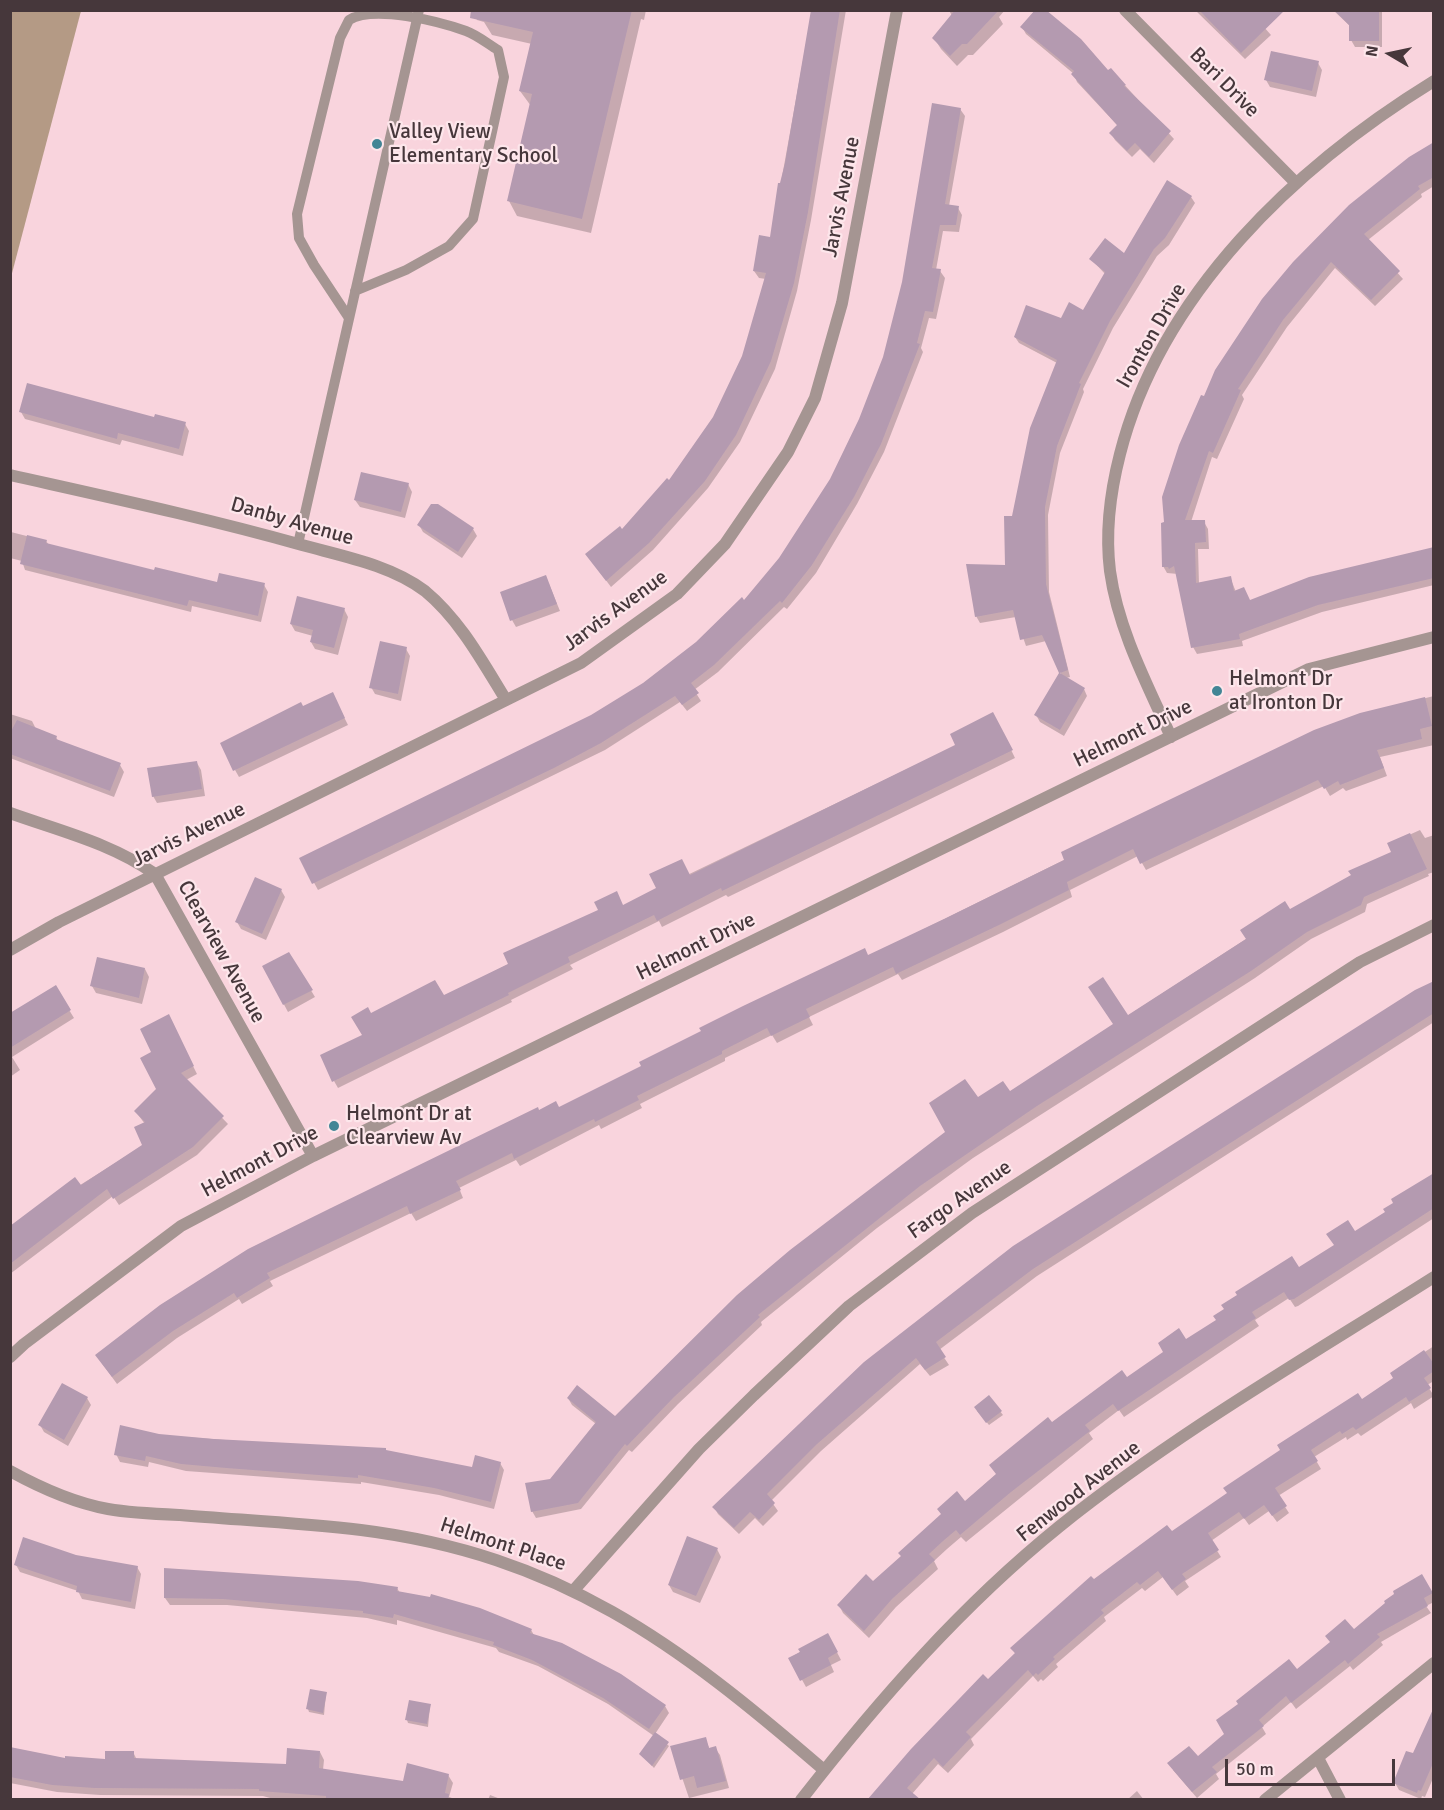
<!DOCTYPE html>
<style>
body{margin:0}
#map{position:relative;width:1444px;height:1810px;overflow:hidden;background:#f9d4dd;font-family:Signika,sans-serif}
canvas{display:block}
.frame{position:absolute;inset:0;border:12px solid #46373b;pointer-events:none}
.north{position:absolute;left:1360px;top:24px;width:60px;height:60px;-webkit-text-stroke:4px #fde6eb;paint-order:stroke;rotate:279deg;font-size:16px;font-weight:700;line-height:24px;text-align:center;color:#46373b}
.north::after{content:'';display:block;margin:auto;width:21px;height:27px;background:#46373b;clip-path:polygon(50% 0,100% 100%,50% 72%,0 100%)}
.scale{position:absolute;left:1225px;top:1759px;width:170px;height:27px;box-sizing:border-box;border:3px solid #46373b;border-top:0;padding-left:8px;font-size:18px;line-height:21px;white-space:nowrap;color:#46373b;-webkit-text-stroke:4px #fde6eb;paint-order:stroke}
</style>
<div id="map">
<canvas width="1444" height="1810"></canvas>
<div class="frame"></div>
<div class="north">N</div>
<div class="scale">50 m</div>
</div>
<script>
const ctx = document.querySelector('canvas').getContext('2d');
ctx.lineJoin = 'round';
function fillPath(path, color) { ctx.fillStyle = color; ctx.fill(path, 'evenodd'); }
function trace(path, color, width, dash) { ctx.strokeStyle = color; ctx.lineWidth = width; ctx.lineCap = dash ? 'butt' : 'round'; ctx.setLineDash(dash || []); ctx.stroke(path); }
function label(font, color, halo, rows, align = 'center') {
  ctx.font = font + ' Signika,sans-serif'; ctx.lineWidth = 4.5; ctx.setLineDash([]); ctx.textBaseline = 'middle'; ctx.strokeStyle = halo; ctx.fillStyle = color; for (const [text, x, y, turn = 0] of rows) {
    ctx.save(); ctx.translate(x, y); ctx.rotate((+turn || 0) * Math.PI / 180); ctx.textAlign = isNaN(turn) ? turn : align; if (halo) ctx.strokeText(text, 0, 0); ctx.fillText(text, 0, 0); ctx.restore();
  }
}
const forest = new Path2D(`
 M11,10L81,11L11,277L10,11Z`);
const shadow = new Path2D(`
 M472,10H646L644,20L641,19L591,233L517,216L509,201L531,106L520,91L532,44L492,35L484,22L477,20Z
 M812,10H846L811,220L797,291L775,369L740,442L708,488L653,550L611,587L587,555L622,531L669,482L714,418L743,357L766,279L759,278L754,271L771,238Z
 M949,10H1005L999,17L1003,24L973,55H968L957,66L941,49L934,38L952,16Z
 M1195,10H1249L1271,35L1245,59Z
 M1333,10H1382V47H1355L1351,40V27Z
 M1022,27L1108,72L1111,70L1174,139L1154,163L1140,149L1132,157L1115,140L1111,133L1118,126L1077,82L1074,74L1026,34Z
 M1318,63L1322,70L1316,97L1270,87L1266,80Z
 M960,109L965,116L949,206L958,208L962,215L959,232L943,231L936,270L940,271L945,278L936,319L929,318L921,348L923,352L884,452L857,504L816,573L787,609L784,607L718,672L694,690L701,701L687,711L680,702L605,750L318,890L301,859L592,716L644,684L697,644L744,602L780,559L831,480L860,420L885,358Z
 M1434,144V186L1421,194L1422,197L1368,240L1403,279L1375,306L1335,268L1287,327L1242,395L1244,399L1217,459L1212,457L1191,522H1204L1208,529L1209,549H1198L1199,584L1230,577L1236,592L1250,602L1434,549V585L1322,612L1242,641L1243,646L1197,654L1193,647L1178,574L1167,573L1163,566L1166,524L1216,371Z
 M1191,197L1195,203L1169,245L1157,256L1113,328L1083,389L1084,392L1060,453L1048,515L1049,592L1070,677L1066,678L1084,689L1087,696L1064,736L1040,722L1036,715L1061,673L1046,641L1026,646L1016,617L980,623L976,616L1007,567L1014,518L1057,363L1019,343L1015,337L1084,312L1106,275L1091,259L1124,255Z
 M21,412L155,419L185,424L189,431L183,456L122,440L120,445L25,419Z
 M408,484L412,492L405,518L360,507L355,500Z
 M419,525L473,529L477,536L462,558L423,532Z
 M11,532L46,541L49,545L155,572L218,584L264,585L268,592L261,622L192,606L191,612L25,570L22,561L10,558Z
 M549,584L560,611L516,627L512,620Z
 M344,609L348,617L338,655L315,649L311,642L313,636L295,631L291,624Z
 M406,649L410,656L401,701L375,694L371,687Z
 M1434,696V745L1380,757L1387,776L1346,791L1343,788L1330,796L1324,786L1146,870L1138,856L1070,890L1072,897L1003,932L902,980L898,974L809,1017L813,1025L777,1043L772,1035L725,1058V1061L640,1104L642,1108L601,1129L599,1125L520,1166L516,1160L459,1188L463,1198L416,1221L411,1213L270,1281L273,1286L242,1304L239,1299L177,1338L117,1384L101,1362L539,1112L559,1109L1360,714Z
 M336,701L348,725L239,777L235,770L303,708Z
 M10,714L32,721L36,729L56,737L58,741L120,765L124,772L114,797L10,758Z
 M997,721L1015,758L728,897L726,895L662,927L659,921L570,965L573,969L511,1000L512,1002L338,1088L334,1081L364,1036L371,1015L443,997L623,906L957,745Z
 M197,763L201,770L205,796L157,803L153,796Z
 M1420,830L1425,838L1434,835V872L1428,874L1429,876L1367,904L1365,912L1311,939L1255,978L973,1158L877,1228L761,1322L762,1325L678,1404L632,1452L629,1450L581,1509L536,1518L532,1511L551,1480L596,1424L572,1405L568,1398L615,1418L947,1132L977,1099L1009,1093L1289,911L1393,853L1389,844Z
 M281,890L285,897L266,940L241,929L237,922Z
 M289,954L315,997L288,1012L264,967Z
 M145,969L149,977L142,1004L96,993L92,986Z
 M1434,983V1022L1037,1276L939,1350L949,1365L930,1376L920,1364L821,1451L771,1501L778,1511L763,1526L755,1518L739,1534L718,1514L714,1507L865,1363Z
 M55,987L74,1018L12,1057L20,1070L10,1077V1015Z
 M172,1024L197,1074L186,1080L228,1124L197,1155L119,1205L113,1196L10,1274V1229L144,1145L145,1124L136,1112L158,1090L153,1053Z
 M1434,1175V1218L1298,1306L1295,1307L1289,1298L1255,1320L1259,1326L1124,1417L1119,1410L1089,1433L1093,1439L966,1542L961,1537L947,1549L934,1561L938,1569L896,1607L869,1638L843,1613L839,1605L873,1583L1052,1425L1387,1213Z
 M1434,1346V1381L1427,1385L1434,1396L1414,1409L1411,1403L1361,1436L1358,1433L1347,1440L1346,1437L1314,1457L1321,1469L1278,1496L1289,1513L1277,1522L1269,1511L1249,1525L1244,1518L1211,1541L1221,1557L1185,1581L1189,1587L1177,1596L1163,1577L1145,1591L1142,1588L1104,1617L1106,1621L1056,1664L1058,1667L1043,1681L1041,1679L1038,1682L1033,1676L971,1739L974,1745L948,1773L938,1764L912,1794L879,1800L1016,1655L1012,1648L1094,1581L1172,1533L1395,1379L1392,1373Z
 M989,1397L1003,1415L989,1425L977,1411Z
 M87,1398L91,1405L68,1446L44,1432L40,1425Z
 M158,1435L387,1452L473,1469L500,1463L504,1470L494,1509L439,1495L361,1482V1484L186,1471L149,1462L148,1467L120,1462L116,1454Z
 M717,1549L721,1557L700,1603L673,1592L669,1585Z
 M75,1556L137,1567L141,1574L135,1609L82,1599L78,1591L20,1572L16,1565Z
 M1422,1576L1434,1596V1602L1426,1606L1431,1613L1381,1642L1383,1645L1353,1670L1350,1666L1296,1709L1291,1702L1262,1727L1266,1734L1216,1774L1219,1779L1197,1798L1173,1770L1198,1758L1297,1671L1353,1631Z
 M397,1588L400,1593L531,1630L534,1635L665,1706L669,1713L655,1734L669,1746L654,1768L641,1754L654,1736L608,1704L538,1666L499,1652L496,1648L397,1620V1625L367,1618L227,1605H170L165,1598Z
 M828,1635L841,1660L831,1665L834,1672L806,1687L790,1658Z
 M326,1694L324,1715L309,1712L308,1709Z
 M430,1706L428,1727L408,1723L407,1720Z
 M1434,1737V1776L1425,1797L1422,1796L1421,1799L1399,1790L1395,1783L1414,1755Z
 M705,1738L710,1750L715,1748L720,1755L729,1788L689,1798L672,1748Z
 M10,1749L66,1760H107L133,1752L137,1760L287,1765L320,1752L324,1760L323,1770L404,1783L448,1775L453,1783L449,1797L458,1800H277L263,1796L100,1795L57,1792L10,1783Z
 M1137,1791L1144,1800H1127Z
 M490,1795L503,1800H488Z`);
const building = new Path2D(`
 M471,10H632L582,219L507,201L532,94L519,91L533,32L470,18Z
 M811,10H840L808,212L794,283L771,361L736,435L705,481L649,543L606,581L585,554L620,526L622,529L667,478L669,480L713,417L742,356L766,273L753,271L759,235L770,237L778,183H780L785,163Z
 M955,10H999L967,44H962L950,56L932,38Z
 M1035,10H1046L1081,39L1108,70L1111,68L1126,85L1124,86L1171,131L1149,157L1135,143L1127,151L1109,133L1117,125L1071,74L1074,71L1020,27Z
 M1199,10H1285L1241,53Z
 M1334,10H1379V41H1349V25Z
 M1271,51L1319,61L1312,91L1264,80Z
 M932,103L961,108L945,204L959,206L956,225H940L932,268L941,269L933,312L925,311L917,343L920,344L881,444L854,497L812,565L782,603L780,601L714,665L691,683L699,693L682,705L675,696L601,743L554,768L312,884L299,858L591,715L643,683L696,642L742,597L744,600L779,558L830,479L859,419L883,357L902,282Z
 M1434,142V177L1418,186L1420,189L1364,234L1400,271L1371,300L1331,262L1283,320L1238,389L1241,390L1213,453L1209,451L1185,520H1205L1206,542L1195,543L1196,583L1231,576L1234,591L1244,587L1250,600L1309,577L1434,547V578L1318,605L1239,634L1240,639L1191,648L1174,566L1169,569L1168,567H1162L1161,523L1164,522L1162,497L1179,445L1201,395L1204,396L1215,370L1262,299L1293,262L1349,205L1409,157Z
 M1167,180L1192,196L1165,238L1154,249L1110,321L1079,383L1081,384L1057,446L1045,507L1046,584L1068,670L1060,673L1085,688L1060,730L1034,715L1059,673L1042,635L1020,640L1013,610L975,617L966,564L1005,565L1004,516H1012L1030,428L1057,360L1014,337L1026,305L1061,318L1069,302L1083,310L1105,272L1089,259L1105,238L1124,253Z
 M27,383L154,417L155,414L186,422L179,449L118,433L117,439L19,412Z
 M361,472L409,483L401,512L354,500Z
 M431,504H438L474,528L458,552L417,525Z
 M27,535L47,540L46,543L154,570L155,567L217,582L219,573L265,583L258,616L189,600L187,606L20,564Z
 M546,575L557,604L510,621L500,592Z
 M297,596L345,608L334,648L310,642L313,630L290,624Z
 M380,641L407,647L398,694L369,688Z
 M333,692L345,718L233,771L220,743L301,702L303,706Z
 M1425,697L1432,726L1420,729L1422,739L1377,750L1384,768L1340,785L1338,781L1324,789L1318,780L1140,864L1133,849L1067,882L1069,890L999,925L896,974L893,967L806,1009L810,1017L771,1036L767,1028L722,1051V1054L637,1096L639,1100L595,1122L594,1119L514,1159L512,1153L456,1181L461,1190L410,1214L407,1206L267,1273L270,1278L237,1298L234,1293L173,1331L112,1377L95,1355L160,1305L248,1249L331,1208L538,1107L539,1110L556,1101L559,1107L641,1066L639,1062L701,1031L699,1028L743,1006L865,948L868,955L944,919L1064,860L1061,852L1314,730L1360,713Z
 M993,712L1013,750L722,891L721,888L657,921L654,915L568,957L570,962L508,993L509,995L332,1082L320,1055L362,1035L351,1017L368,1007L371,1013L435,980L444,995L508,964L503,953L598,910L594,902L617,891L623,905L656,888L649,874L682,859L690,875L955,745L950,734Z
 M17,720L57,736L56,739L121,763L110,791L10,754V733Z
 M197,761L202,789L152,797L147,768Z
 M1410,833L1427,869L1364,897L1361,905L1307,932L1251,971L1037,1106L920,1186L758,1315L760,1317L674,1397L627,1446L625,1444L578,1503L531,1512L525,1483L550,1479L596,1422L567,1398L577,1385L615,1416L737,1295L790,1250L945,1132L929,1103L965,1079L978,1097L1003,1081L1010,1091L1113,1024L1088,987L1103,977L1128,1015L1246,939L1240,930L1285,901L1290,909L1351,875L1348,871L1391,852L1387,843Z
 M255,877L282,889L262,934L235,922Z
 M289,952L313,990L283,1005L262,966Z
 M97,957L145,968L139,998L90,986Z
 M1434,981V1013L1033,1269L936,1342L946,1357L925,1370L916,1358L817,1444L767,1494L775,1503L759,1520L750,1512L734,1528L712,1507L864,1362L1013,1246L1415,990Z
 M56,985L71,1010L10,1048V1013Z
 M169,1014L194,1066L181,1073L224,1116L193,1147L113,1199L107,1189L10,1264V1226L75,1177L81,1185L142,1145L134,1127L145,1122L134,1111L156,1089L140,1058L151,1052L140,1029Z
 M1434,1173V1208L1294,1299L1289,1300L1284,1292L1252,1312L1256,1318L1118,1411L1113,1404L1085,1425L1090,1431L1011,1492L960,1535L956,1530L943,1541L929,1554L935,1560L892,1599L864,1631L837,1605L866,1574L873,1581L901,1556L898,1553L941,1514L937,1509L957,1491L965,1501L996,1474L989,1465L1048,1417L1052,1422L1122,1370L1127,1377L1163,1352L1158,1343L1179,1328L1186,1339L1216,1320L1213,1316L1224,1309L1221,1305L1237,1295L1235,1292L1292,1256L1299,1267L1334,1245L1326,1234L1348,1220L1355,1231L1385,1212L1383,1209L1393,1203L1391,1199Z
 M1424,1350L1434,1364V1371L1424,1378L1431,1388L1409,1402L1406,1397L1356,1430L1353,1427L1342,1434L1340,1431L1311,1450L1318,1461L1275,1488L1287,1506L1272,1516L1264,1505L1244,1519L1239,1512L1208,1533L1219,1550L1182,1574L1186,1579L1172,1590L1158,1571L1140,1585L1137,1582L1101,1610L1104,1613L1053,1657L1055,1659L1038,1675L1036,1673L1033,1676L1028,1670L966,1732L971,1737L943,1767L934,1758L907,1788L921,1800H867L911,1749L983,1674L988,1679L1015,1653L1010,1648L1091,1576L1094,1579L1167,1525L1172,1531L1227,1493L1223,1488L1280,1450L1277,1445L1358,1393L1362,1399L1393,1378L1390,1373Z
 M62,1383L88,1397L64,1440L38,1425Z
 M989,1395L1002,1411L986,1423L974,1407Z
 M120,1425L159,1434L214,1439L386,1448V1450L472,1467L475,1455L501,1462L491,1502L434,1488L358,1475V1478L226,1468L181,1464L146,1456L145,1461L114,1455Z
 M687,1536L718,1548L696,1596L668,1585Z
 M23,1537L76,1555L138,1566L131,1602L76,1592L77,1586L14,1565Z
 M164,1568L358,1581L398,1587L397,1591L430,1597L431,1594L480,1608L532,1629L530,1633L562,1643L621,1674L666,1705L649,1729L603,1698L532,1660L493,1645L494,1642L394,1614L393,1618L363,1613V1611L222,1599L164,1598Z
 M1422,1574L1433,1593L1424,1598L1428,1606L1377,1634L1380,1637L1348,1664L1345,1660L1291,1703L1286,1696L1259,1720L1264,1726L1212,1767L1217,1772L1192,1792L1167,1763L1189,1746L1198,1756L1224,1734L1216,1720L1238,1704L1236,1701L1289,1659L1297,1669L1330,1642L1325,1636L1345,1619L1354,1629L1385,1603L1384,1601L1394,1594L1393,1591Z
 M828,1633L838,1652L828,1658L831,1665L800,1681L788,1658L800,1652L798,1649Z
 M310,1689L327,1692L323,1713L306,1709Z
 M409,1700L431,1704L427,1724L405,1720Z
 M1434,1707V1761L1421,1791L1418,1790L1417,1793L1393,1783L1406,1751L1413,1753Z
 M655,1732L669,1742L652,1766L639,1754Z
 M706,1737L709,1748L716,1746L726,1781L697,1788L694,1776L680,1780L670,1746Z
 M10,1747L65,1758V1756L105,1759V1751H134V1758L286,1764L287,1748L320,1751L319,1768L403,1781L407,1763L449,1774L445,1793L449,1794L448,1800H326V1796L259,1791V1789L94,1788L52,1785L10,1777Z`);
const service = new Path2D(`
 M349,318L314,265L299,238L297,214L340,38L349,20C374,5 438,21 466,31C477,35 488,44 498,50L504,77L473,219L449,246L406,270L355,291
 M298,544L419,10`);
const minor = new Path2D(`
 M1125,10L1296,183
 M10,475C108,497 206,518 302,545C342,556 391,565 425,591C460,620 482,661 506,700
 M1171,737C1147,684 1118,629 1110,571C1105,531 1110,493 1120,454C1161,293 1296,166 1434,81
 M10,813C60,831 111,843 155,874L313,1156
 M10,950L59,922L581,663L677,594L725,544L788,452L815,398L842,303L897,10
 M10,1357L24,1344L181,1226L313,1156L1309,669L1434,637
 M10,1471C39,1487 75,1503 108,1509C131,1513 156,1514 180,1515C240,1520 301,1523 361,1530C560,1555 677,1643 824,1770
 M574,1590L699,1449L754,1395L849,1306L972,1213L1360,962L1434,925
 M1318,1758L1340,1800
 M801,1800C878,1701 962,1605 1060,1526C1176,1433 1308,1357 1434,1277
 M1265,1800L1434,1663`);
const markers = [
 [377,144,6,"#428595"],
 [1217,691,6,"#428595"],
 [334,1126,6,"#428595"]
];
const streetNames = [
 ["Bari Drive",1224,83,45],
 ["Jarvis Avenue",842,197,-79],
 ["Ironton Drive",1152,336,-60],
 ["Danby Avenue",292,522,16],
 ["Jarvis Avenue",616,611,-36],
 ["Helmont Drive",1133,734,-26],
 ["Jarvis Avenue",189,835,-26],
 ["Helmont Drive",696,947,-26],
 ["Clearview Avenue",221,952,61],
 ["Helmont Drive",260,1162,-28],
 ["Fargo Avenue",960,1200,-35],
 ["Fenwood Avenue",1079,1492,-38],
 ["Helmont Place",503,1545,18]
];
const poiNames = [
 ["Valley View",389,132],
 ["Elementary School",389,156],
 ["Helmont Dr",1229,679],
 ["at Ironton Dr",1229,703],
 ["Helmont Dr at",346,1114],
 ["Clearview Av",346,1138]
];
fillPath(forest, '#b49a85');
fillPath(shadow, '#0003');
fillPath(building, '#b49ab0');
trace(service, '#a59592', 10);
trace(minor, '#a59592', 12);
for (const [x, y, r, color] of markers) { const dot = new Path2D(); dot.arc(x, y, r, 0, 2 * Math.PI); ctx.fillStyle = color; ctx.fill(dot); trace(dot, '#fde6eb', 2); }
label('21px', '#46373b', '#fde6eb', streetNames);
label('21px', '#46373b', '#fde6eb', poiNames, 'left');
</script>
